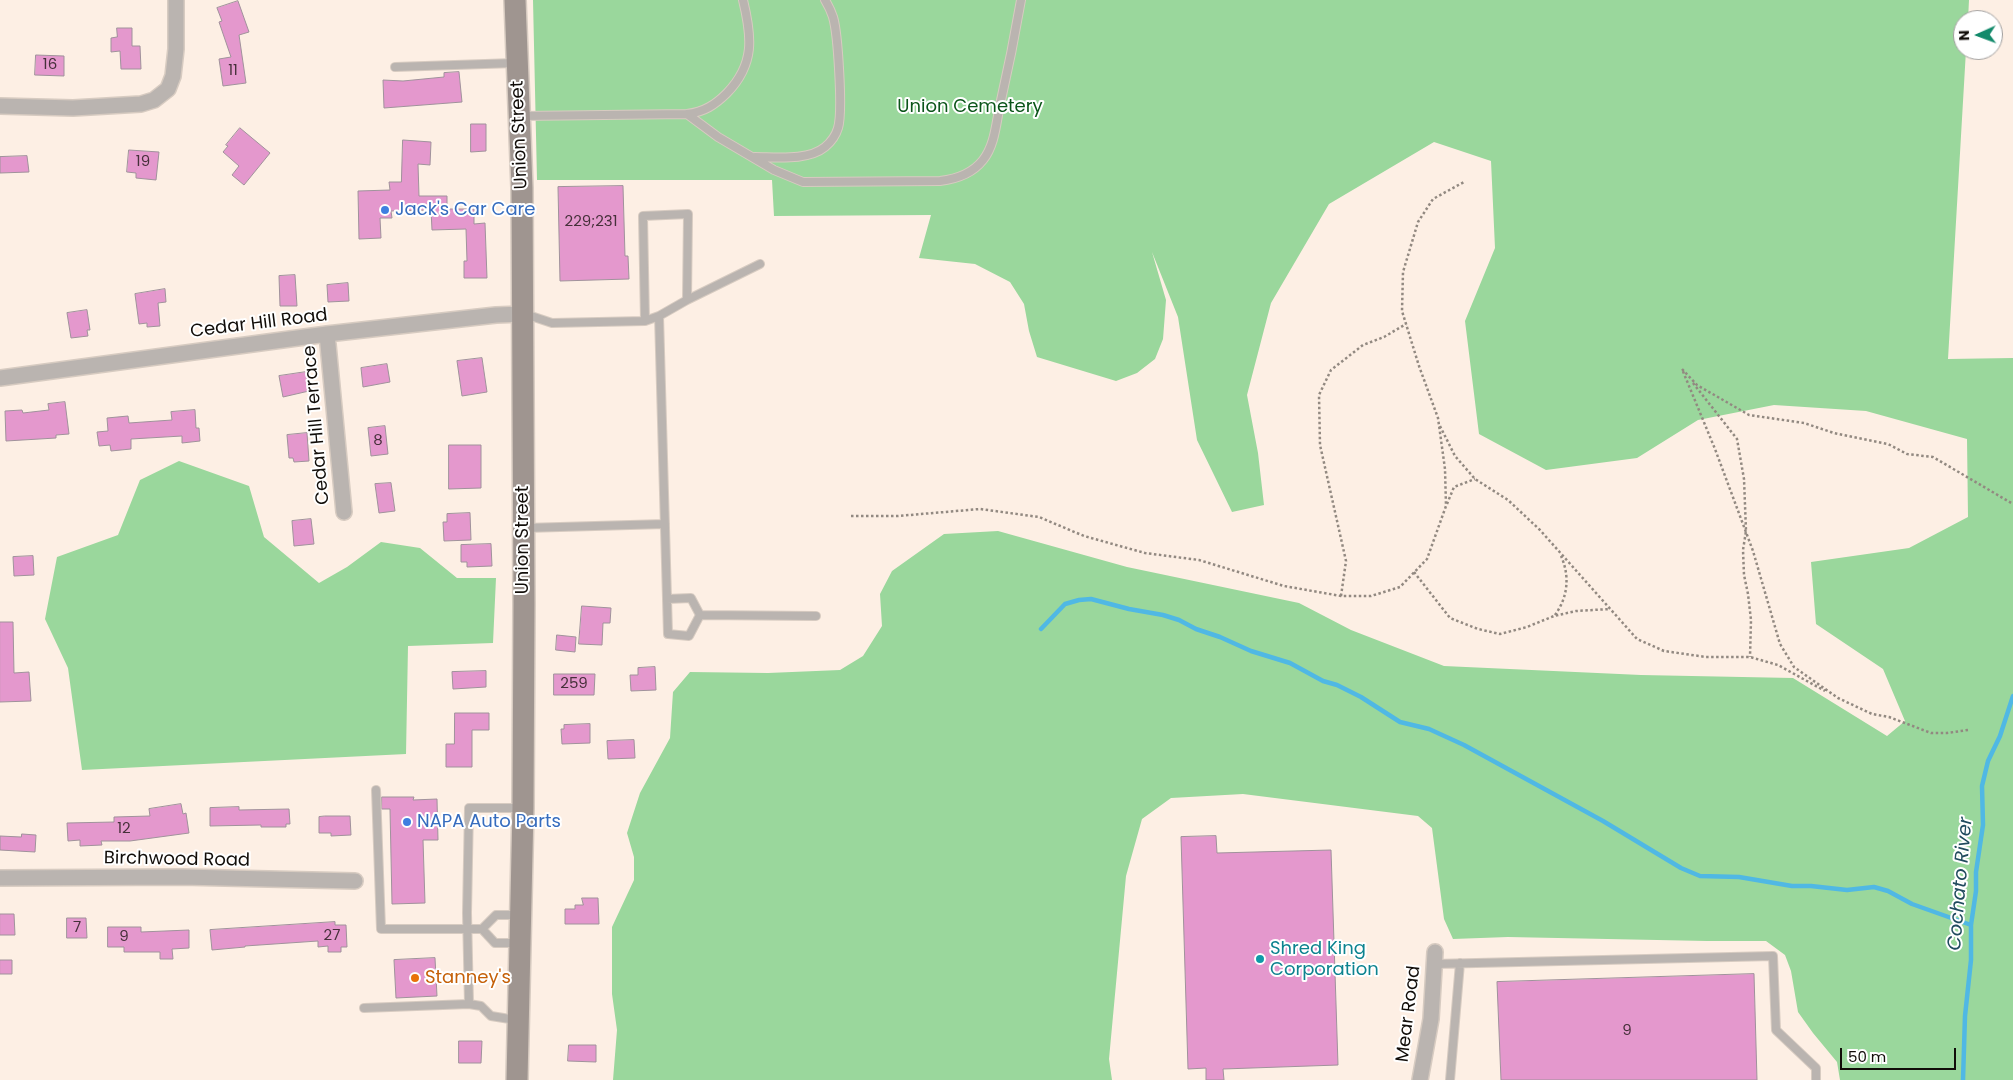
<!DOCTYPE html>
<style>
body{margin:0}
#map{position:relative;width:2013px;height:1080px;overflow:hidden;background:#fdefe4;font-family:Poppins,sans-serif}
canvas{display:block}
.north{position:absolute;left:1953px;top:10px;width:50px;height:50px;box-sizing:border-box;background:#fff;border:1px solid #a09e9d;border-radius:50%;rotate:268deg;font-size:14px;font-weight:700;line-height:20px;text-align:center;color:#110d09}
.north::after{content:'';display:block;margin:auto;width:18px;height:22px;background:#128a6b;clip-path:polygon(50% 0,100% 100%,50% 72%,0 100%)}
.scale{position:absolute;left:1840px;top:1048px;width:116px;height:22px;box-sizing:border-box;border:2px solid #110d09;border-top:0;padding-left:6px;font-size:15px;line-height:18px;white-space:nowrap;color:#110d09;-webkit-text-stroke:4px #fff;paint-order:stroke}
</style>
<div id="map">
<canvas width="2013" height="1080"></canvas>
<div class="north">N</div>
<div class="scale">50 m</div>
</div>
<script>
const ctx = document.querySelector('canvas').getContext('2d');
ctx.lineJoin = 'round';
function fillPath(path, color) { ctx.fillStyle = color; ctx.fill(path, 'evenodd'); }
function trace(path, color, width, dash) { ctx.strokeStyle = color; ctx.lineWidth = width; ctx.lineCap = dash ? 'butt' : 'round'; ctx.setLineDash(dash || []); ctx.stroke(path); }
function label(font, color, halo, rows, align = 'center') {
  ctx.font = font + ' Poppins,sans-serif'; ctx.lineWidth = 4; ctx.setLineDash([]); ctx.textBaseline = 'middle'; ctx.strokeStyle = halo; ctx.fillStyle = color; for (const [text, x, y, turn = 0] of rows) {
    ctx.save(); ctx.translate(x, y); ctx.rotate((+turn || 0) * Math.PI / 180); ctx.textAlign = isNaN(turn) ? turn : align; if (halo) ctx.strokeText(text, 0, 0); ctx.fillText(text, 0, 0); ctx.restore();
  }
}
const green = new Path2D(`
 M533,0H1969L1968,20H1963V50H1966L1948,359L2013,358V1080H1840L1837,1062L1813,1033L1798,1012L1791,971L1785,955L1766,941H1707L1508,937L1453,939L1444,919L1432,828L1418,816L1243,794L1171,798L1142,819L1126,876L1109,1059L1112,1080H613L617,1030L612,994V927L634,880V857L627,833L640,793L670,738L673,692L690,672L768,673L840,670L863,656L882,626L880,594L892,571L944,534L998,531L1127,567L1299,603L1351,630L1444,666L1641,675L1793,678L1887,736L1905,721L1883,669L1816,624L1811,562L1909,548L1968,517L1967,439L1866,411L1774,405L1698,420L1637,458L1546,470L1479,434L1465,321L1495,248L1491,161L1434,142L1329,204L1271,303L1247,395L1258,453L1264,505L1232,512L1197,440L1178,317L1152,252L1166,300L1163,339L1155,359L1137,373L1116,381L1037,357L1029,331L1024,304L1010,282L975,264L919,258L931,215L774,216L772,180H537Z
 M179,461L249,486L264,537L319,583L347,567L381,542L420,548L457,578H496L493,643L408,646L406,754L82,770L68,668L45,619L57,557L118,535L140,480Z`);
const stream = new Path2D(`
 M1041,629L1065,604L1079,600L1091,599L1129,609L1163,615L1179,620L1196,629L1220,637L1251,651L1290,663L1323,681L1337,685L1361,697L1400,722L1429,729L1464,745L1603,821L1681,868L1700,876L1739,877L1792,886H1811L1847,890L1874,887L1888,891L1912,904L1971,925
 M1963,1080L1965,1016L1971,960V925L1976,891V872L1983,825L1982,786L1988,761L2000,736L2013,696`);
const building = new Path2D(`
 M238,1L249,32L239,35L246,83L223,86L219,59L231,57L219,22L222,21L217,8Z
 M117,28H132V46H140L141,69H121L120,51L111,52V38L117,37Z
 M36,55L64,56V76L35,75Z
 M459,72L462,102L384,108L383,80L403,81L444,77V73Z
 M471,124H486V151L471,152Z
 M240,128L270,153L244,185L232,175L239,166L223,152L228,146L226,145Z
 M403,140L431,142L430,165L418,164L419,196H447V209H474V224L485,223L487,278H464V261H467L466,229L432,230L431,210L391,211L392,218H380L381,238L359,239L358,191L390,190L389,182H401Z
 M129,150L159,152L156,180L136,178V173L127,172Z
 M27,156L29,172L0,173V157Z
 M623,186L625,256H628L629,279L560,281L558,187Z
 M295,275L297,306H280L279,276Z
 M348,283L349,301L328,302L327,285Z
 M165,289L166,302L158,303L160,326L147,327V323L139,324L135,294Z
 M87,310L90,330H87L88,336L71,338L67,313Z
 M482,358L487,392L462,396L457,361Z
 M387,364L390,382L363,387L361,368Z
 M306,372L309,391L283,397L279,376Z
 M65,402L69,434L56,435V438L6,441L5,411L22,410L23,413L49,410L48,404Z
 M195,410L196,428H199L200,441L182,443V436L131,439V449L111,451L110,445L99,446L97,432L108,431L107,418L128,416L129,423L172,420L171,412Z
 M385,426L388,454L371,456L368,428Z
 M307,433L309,461L294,462L293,458H289L287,435Z
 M449,445H481V488L449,489Z
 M391,483L395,511L379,513L375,484Z
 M470,513L471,540L444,541L443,522H447V514Z
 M311,519L314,544L294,546L292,521Z
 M491,544L492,566L467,567V562H461V545Z
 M33,556L34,575L14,576L13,557Z
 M582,606L611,608L610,623H603L602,645L579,644Z
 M0,622H13L14,673L29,672L31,701L0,702Z
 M557,635L576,637L575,652L556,650Z
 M655,667L656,690L631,691L630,675H638V668Z
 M486,671V687L453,689L452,672Z
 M554,674H595L594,695H554Z
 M455,713H489V730H472V767H446V744H454Z
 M590,724V743L562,744L561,729H564V725Z
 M634,740L635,758L608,759L607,741Z
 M382,797H414L413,800L437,799L438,840H423L425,903L392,904L390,809H382Z
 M181,804L183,814L186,813L189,833L130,841H101L102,845L80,846V840L68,841L67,823L114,822V817L150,816L149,809Z
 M239,807V810L289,809L290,824H286V827H261V825L210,826V808Z
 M325,816H350L351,835L331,836V833H319V817Z
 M22,834L36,835L35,852L0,850V836L21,837Z
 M1216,836L1217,853L1331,850L1338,1065L1223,1069L1224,1080H1206V1068L1188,1069L1181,837Z
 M582,898H598L599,924H565V909H575V905H583Z
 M0,914H14L15,935H0Z
 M67,918H86L87,938H67Z
 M335,922V925H346L347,947H341V952H328V946L318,947V941L245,946V947L212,950L210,930Z
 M108,927H141V932L189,930V948L172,949L173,959H160V952H124V947H108Z
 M435,958L437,996L396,998L394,960Z
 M0,960H12V974H0Z
 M1754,974L1757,1080H1501L1497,982Z
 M459,1041H482L481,1063H459Z
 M569,1045H596V1062L568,1061Z`);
const path = new Path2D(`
 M1693,383L1737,439L1744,479L1746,531L1743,550L1744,575L1748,594L1751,620L1750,657
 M1440,426L1455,456L1475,479L1508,500L1540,530L1637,639L1664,651L1706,657H1750L1778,665L1825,691
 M1447,504L1454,487L1475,479
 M851,516H898L980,509L1039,517L1084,536L1145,553L1199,560L1284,586L1341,596H1371L1400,587L1427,559L1446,506L1445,469L1438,418L1419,366L1402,311L1403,272L1418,222L1433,199L1464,182
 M1414,572L1450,618L1478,629L1500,634L1527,627L1554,616L1576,611L1610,609
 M1341,596L1346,561L1320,445L1319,395L1331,370L1363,345L1384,337L1406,324
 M1555,615C1568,597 1570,576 1561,556
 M1968,730L1947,733H1931L1889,717L1872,714L1838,698L1794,667L1780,644L1753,551L1715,449L1682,369L1697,385L1749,415L1804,423L1834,433L1888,444L1907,454L1933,457L2013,504`);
const lane = new Path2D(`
 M395,67L515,63
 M687,114L718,137L774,170L803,182L940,181C957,179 972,174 983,160C995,145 996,123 1000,105C1008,70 1015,35 1021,0
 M521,116L687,114C704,112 715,105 727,93C755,64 752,37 743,0
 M755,157C776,157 808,161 825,147C831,142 836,135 838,128C843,112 838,34 833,17C831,11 828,5 825,0
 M687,300L760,264
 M525,314L552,323L645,321L659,316L668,634L689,636L700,615L816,616
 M645,321L643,216L688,214L687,300L659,316
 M525,528L665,524
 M667,599L691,598L700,615
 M376,790L381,929H482L496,915H520
 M482,929L495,943H519
 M1434,964L1773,956L1776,1030L1816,1068V1080
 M469,1004L467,913L469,808H521
 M364,1008L469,1004L481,1006L491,1016L516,1020
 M1450,1080L1460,963`);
const street = new Path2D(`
 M0,106L73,108L141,104L154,100L168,89L173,76L176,49V0
 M327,334L344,512
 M0,378L327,334L496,315L523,314
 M0,878L182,877L355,881
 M1420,1080L1431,1019L1435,952`);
const secondary = new Path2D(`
 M515,0L522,188L524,604L523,808L517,1080`);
const markers = [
 [385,210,5,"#3f7fe0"],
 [407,822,5,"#3f7fe0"],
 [1260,959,5,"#0f9aa8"],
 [415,978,5,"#e8710a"]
];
const numberNames = [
 ["16",50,65],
 ["11",233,71],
 ["19",143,162],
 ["229;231",591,222],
 ["8",378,441],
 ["259",574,684],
 ["12",124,829],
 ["7",77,928],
 ["27",332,936],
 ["9",124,937],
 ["9",1627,1031]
];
const parkNames = [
 ["Union Cemetery",970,107]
];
const streetNames = [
 ["Union Street",520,135,-92],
 ["Cedar Hill Road",259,324,-7],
 ["Cedar Hill Terrace",317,425,-95],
 ["Union Street",523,540,-90],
 ["Birchwood Road",177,860,1],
 ["Mear Road",1409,1014,-83]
];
const shopNames = [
 ["Jack's Car Care",395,210],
 ["NAPA Auto Parts",417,822]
];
const cultureNames = [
 ["Shred King",1270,949],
 ["Corporation",1270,970]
];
const foodNames = [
 ["Stanney's",425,978]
];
const waterNames = [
 ["Cochato River",1961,884,-85]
];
fillPath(green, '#9ad79c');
trace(stream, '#50b8e4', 4.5);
fillPath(building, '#e498cd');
trace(building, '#a0929b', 1);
trace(lane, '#d7cbc1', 10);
trace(street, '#d7cbc1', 18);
trace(secondary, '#d7cbc1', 24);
trace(path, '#928981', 2.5, [2.5, 2.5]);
trace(lane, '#bab4b0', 8);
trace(street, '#bab4b0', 15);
trace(secondary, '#9f9590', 21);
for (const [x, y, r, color] of markers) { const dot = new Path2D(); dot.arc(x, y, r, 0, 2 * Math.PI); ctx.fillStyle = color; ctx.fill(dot); trace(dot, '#fff', 2); }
label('15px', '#46303a', null, numberNames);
label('18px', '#0b5519', '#fff', parkNames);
label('18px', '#110d09', '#fff', streetNames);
label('18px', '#366cbe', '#fff', shopNames, 'left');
label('18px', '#0d838f', '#fff', cultureNames, 'left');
label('18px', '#c56008', '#fff', foodNames, 'left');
label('italic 19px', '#204b5e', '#fff', waterNames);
</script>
